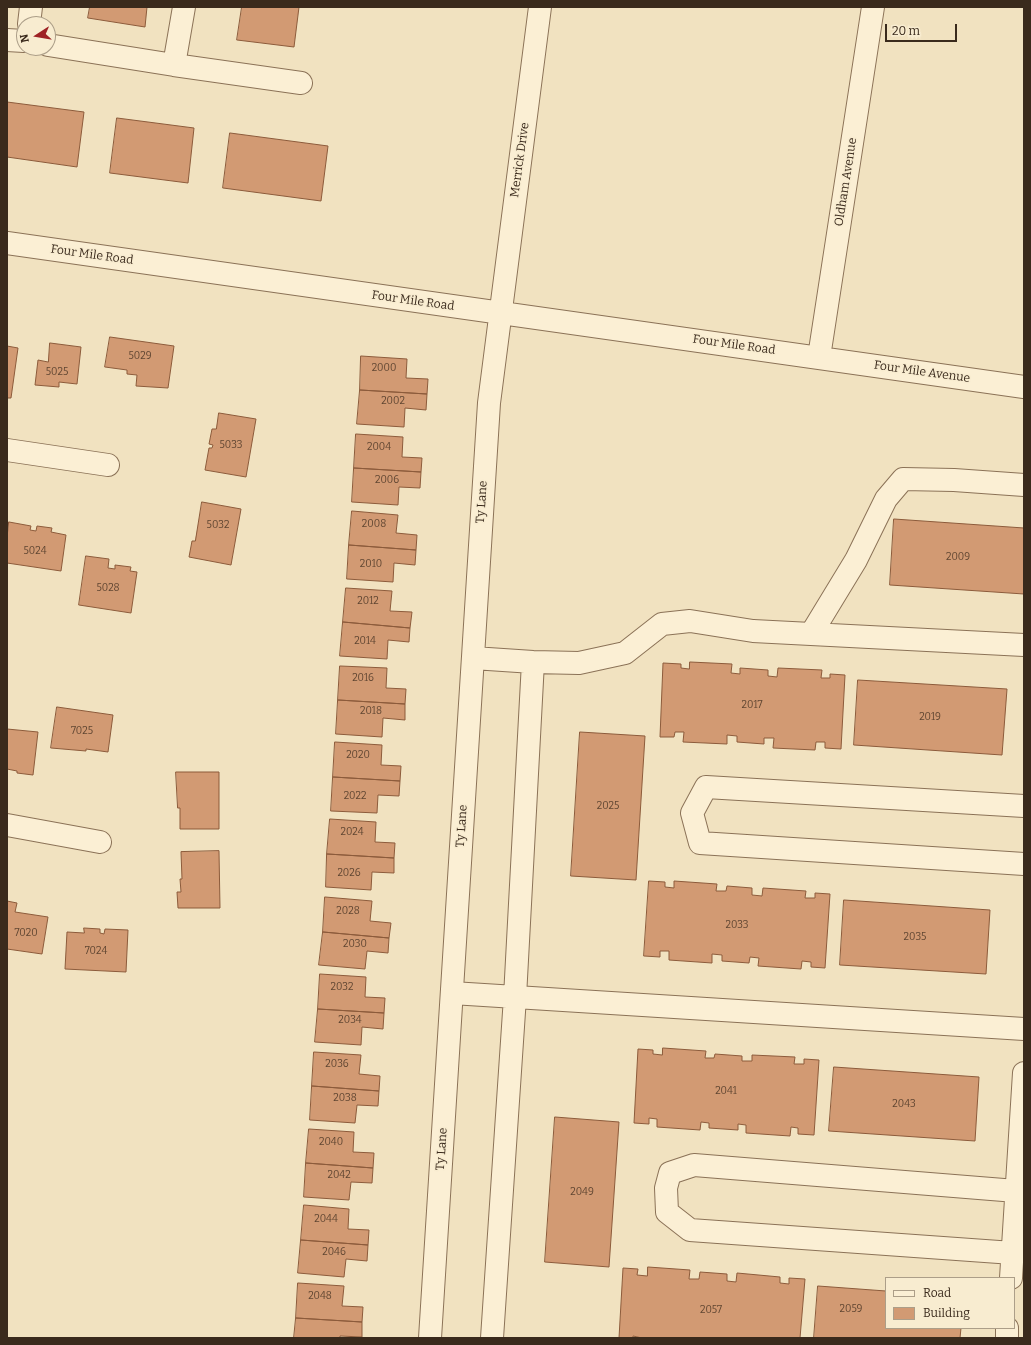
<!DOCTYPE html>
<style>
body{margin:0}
#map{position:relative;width:1031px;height:1345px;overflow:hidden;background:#f1e2c0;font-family:Bitter,serif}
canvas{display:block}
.frame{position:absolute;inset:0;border:8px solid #3a2a1c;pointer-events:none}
.legend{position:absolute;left:885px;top:1277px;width:130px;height:52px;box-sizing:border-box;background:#f8ecd0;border:1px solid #ac9e88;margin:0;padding:5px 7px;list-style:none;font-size:12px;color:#3a2a1c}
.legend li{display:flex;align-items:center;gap:8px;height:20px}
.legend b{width:20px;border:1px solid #ac9e88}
.north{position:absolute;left:16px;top:16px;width:40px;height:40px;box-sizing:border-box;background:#f8ecd0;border:1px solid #ac9e88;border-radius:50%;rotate:258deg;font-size:11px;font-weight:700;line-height:16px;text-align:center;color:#3a2a1c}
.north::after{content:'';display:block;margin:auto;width:14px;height:18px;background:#9e2224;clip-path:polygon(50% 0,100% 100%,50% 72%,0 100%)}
.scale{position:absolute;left:885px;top:24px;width:72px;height:18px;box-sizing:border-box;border:2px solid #3a2a1c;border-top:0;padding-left:5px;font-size:12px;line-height:14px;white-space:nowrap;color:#3a2a1c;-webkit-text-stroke:3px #f8ecd0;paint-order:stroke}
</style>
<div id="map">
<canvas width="1031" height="1345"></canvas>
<div class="frame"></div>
<ul class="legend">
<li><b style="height:5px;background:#fbefd4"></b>Road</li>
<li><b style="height:11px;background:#d29a73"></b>Building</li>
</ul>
<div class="north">N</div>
<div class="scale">20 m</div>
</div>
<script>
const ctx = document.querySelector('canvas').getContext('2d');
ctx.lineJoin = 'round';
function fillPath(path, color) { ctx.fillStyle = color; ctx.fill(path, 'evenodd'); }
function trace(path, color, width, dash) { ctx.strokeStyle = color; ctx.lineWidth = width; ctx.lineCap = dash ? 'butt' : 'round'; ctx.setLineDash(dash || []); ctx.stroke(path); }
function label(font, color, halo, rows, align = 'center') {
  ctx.font = font + ' Bitter,serif'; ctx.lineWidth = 3; ctx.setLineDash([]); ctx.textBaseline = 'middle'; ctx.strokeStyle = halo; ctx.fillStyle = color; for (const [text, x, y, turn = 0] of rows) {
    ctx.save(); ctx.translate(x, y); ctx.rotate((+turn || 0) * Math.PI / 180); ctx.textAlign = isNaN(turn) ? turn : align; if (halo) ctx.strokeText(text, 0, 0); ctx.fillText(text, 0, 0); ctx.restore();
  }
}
const building = new Path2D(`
 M90,7H147L145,27L88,18Z
 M242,7H299L294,47L237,40Z
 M7,102L84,112L77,167L7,157Z
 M117,118L194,128L188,183L110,173Z
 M230,133L328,146L321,201L223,188Z
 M110,337L174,346L168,388L136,386L137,375L127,374V370L105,367Z
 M50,343L81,347L77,384L59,382V387L35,385L38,360L48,362Z
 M7,346L18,348L11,398H7Z
 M361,356L407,359L406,378L428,379L427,394L360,390Z
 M360,390L427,394L426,410L405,408L404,427L357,424Z
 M219,413L256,419L246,477L205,470L209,448H212L213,445L209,444L212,429H216Z
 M356,434L403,437L402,457L422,458L421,472L354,468Z
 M354,468L421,472L420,488L399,487L398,505L352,502Z
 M202,502L241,509L231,565L189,557L192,541H195Z
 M352,511L398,515L396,533L417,535L416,550L349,545Z
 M894,519L1024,528V594L890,585Z
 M9,522L31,526L30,530L36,531L37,526L52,528L51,532L66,535L61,571L7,563V538Z
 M349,545L416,550L415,565L394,563L393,582L347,579Z
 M86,556L109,559L108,568L115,569V565L131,567L130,571L137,572L131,613L79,605Z
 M346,588L392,591L390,611L412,612L410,628L343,622Z
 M343,622L410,628L409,642L388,640L387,659L340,656Z
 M690,662L732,664L731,673L740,674V668L768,670V676L777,677L778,668L822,670L821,678H830V674L845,675L841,749L825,748V742H816L815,750L773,748L774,738H764V744L737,742V736L727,735V744L683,742L684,732H675L674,737H660L663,663L681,664V668L689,669Z
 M340,666L387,668L386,688L406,689L405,704L338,700Z
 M858,680L1007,689L1002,755L854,745Z
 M338,700L405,704V720L383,718L382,737L336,734Z
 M57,707L113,715L108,752L86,749V751L51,748Z
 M7,729L38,732L33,775L17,773V771L7,769Z
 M580,732L645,736L636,880L571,876Z
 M335,742L382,745L381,765L401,766L400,781L333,777Z
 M176,772H219V829H180V808H178Z
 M333,777L400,781L399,796L378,795L377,813L331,811Z
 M330,819L376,822L375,842L395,843L394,858L327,854Z
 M219,851L220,908H178L177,892H181L180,879H182L181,852Z
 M327,854L394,858V873L372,872L371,890L326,887Z
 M649,881L665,882V887L674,888V881L717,884L716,891H726L727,886L752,888V895L762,896L763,888L806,891L805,898H815V893L830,894L825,968L811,967V962L802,961L801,969L758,966L759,958L750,957L749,963L722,961V955L712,954V963L669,960V951H660V957L644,956Z
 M325,897L372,901L370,921L391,923L389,938L323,932Z
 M844,900L990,910L986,974L840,965Z
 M7,901L17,903L15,912L48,917L42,954L7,949Z
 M84,928L100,929V933L104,934L105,929L128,930L126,972L65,969L67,932L84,933Z
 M323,932L389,938L388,953L367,951L365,969L319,965Z
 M320,974L366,977L365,997L385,998L384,1013L318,1009Z
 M318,1009L384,1013L383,1029L362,1027L361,1045L315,1042Z
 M663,1048L706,1051L705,1058H714L715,1054L742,1056V1061H752V1055L795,1057L794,1064H804V1059L819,1060L814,1135L798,1134V1128L791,1127L790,1136L746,1133V1125L738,1124V1130L709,1128V1123L701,1122L700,1130L657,1127V1119L649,1118V1124L634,1123L638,1049L653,1050V1054L662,1055Z
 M314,1052L361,1055L359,1074L380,1076L379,1091L312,1086Z
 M834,1067L979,1077L975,1141L829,1131Z
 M312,1086L379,1091L378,1106L357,1105L355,1123L310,1120Z
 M555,1117L619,1122L609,1267L545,1262Z
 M309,1129L354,1132L353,1152L374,1153L373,1168L306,1163Z
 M306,1163L373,1168L372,1183L351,1182L349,1200L304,1197Z
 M304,1205L349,1209L348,1229L369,1230L368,1245L301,1240Z
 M301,1240L368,1245L367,1261L346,1259L344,1277L298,1273Z
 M648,1267L690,1270L689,1279H699L700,1272L727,1274V1281L736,1282L737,1273L780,1277V1283L789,1284V1278L805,1279L800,1338H642L633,1336V1338H619L623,1268L638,1269L637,1275L647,1276Z
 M298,1283L344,1286L342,1306L363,1307L362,1322L296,1318Z
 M818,1286L886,1291V1328H961L960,1338H814Z
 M296,1318L362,1322V1337L340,1336V1338H294Z`);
const minor = new Path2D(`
 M29,24L31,7
 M7,40L24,41
 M48,45L174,65L184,7
 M174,65L301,83
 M7,243L1024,387
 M819,357L873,7
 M7,450L108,465
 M811,634L856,560L886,499L903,479L954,480L1024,485
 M473,658L533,662L579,663L625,653L662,624L690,621L753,631L1024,645
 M1024,806L706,787L692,813L700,843L1024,864
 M7,825L100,842
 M452,993L1024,1029
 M1013,1253L690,1230L667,1212L666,1188L670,1173L694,1165L1016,1191
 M1011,1278L1024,1073
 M430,1338L489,403L540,7
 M492,1338L515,997L533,662
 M1007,1338V1328`);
const numberNames = [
 ["5029",140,356],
 ["2000",384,368],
 ["5025",57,372],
 ["2002",393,401],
 ["5033",231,445],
 ["2004",379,447],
 ["2006",387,480],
 ["2008",374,524],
 ["5032",218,525],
 ["5024",35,551],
 ["2009",958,557],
 ["2010",371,564],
 ["5028",108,588],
 ["2012",368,601],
 ["2014",365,641],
 ["2016",363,678],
 ["2017",752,705],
 ["2018",371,711],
 ["2019",930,717],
 ["7025",82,731],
 ["2020",358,755],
 ["2022",355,796],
 ["2025",608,806],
 ["2024",352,832],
 ["2026",349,873],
 ["2028",348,911],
 ["2033",737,925],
 ["7020",26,933],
 ["2035",915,937],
 ["2030",355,944],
 ["7024",96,951],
 ["2032",342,987],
 ["2034",350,1020],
 ["2036",337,1064],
 ["2041",726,1091],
 ["2038",345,1098],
 ["2043",904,1104],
 ["2040",331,1142],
 ["2042",339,1175],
 ["2049",582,1192],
 ["2044",326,1219],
 ["2046",334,1252],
 ["2048",320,1296],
 ["2059",851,1309],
 ["2057",711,1310]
];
const streetNames = [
 ["Merrick Drive",520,160,-82],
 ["Oldham Avenue",846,182,-81],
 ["Four Mile Road",92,255,8],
 ["Four Mile Road",413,301,8],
 ["Four Mile Road",734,345,8],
 ["Four Mile Avenue",922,372,8],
 ["Ty Lane",482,502,-86],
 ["Ty Lane",462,826,-86],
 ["Ty Lane",442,1149,-86]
];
fillPath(building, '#d29a73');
trace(building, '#8c5b3b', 1);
trace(minor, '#8b7257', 24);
trace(minor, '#fbefd4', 22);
label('10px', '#604632', null, numberNames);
label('12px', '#3a2a1c', '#f8ecd0', streetNames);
</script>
